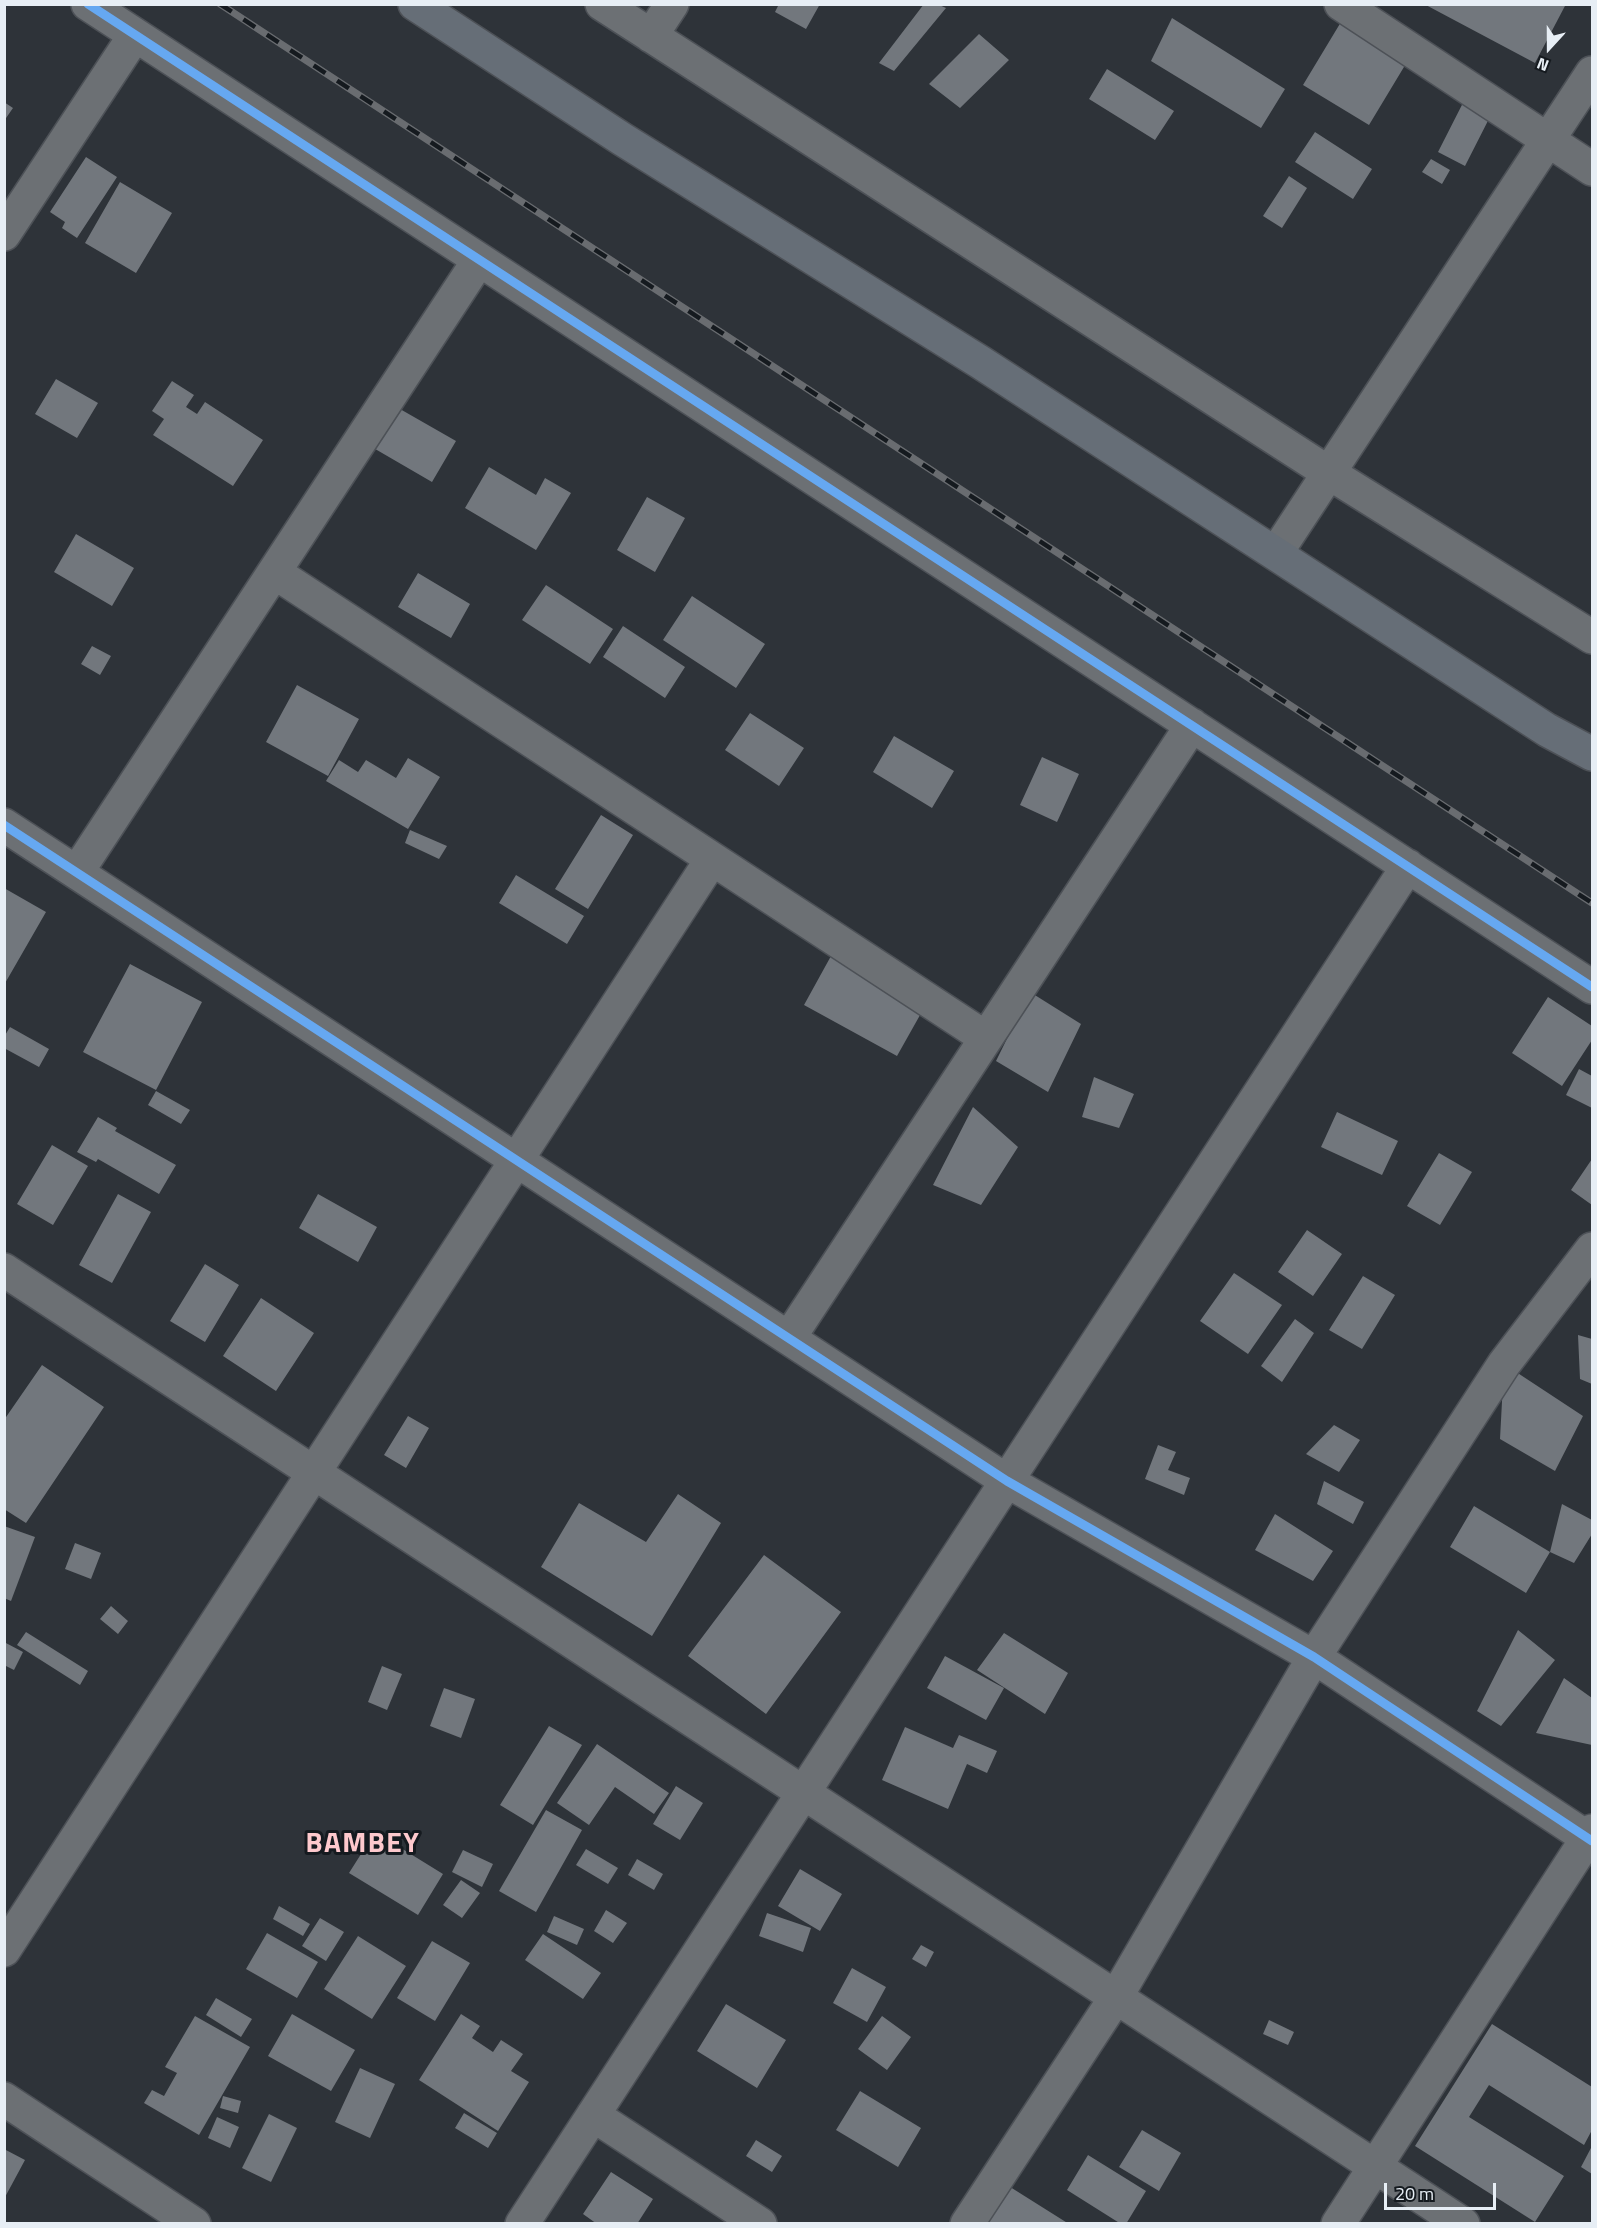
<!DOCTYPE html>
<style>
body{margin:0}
#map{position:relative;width:1597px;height:2228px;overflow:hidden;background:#2e3339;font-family:"Titillium Web",sans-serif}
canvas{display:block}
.frame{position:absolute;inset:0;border:6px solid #e7eef5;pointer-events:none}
.north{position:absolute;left:1519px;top:18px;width:60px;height:60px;-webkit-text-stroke:4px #151a1f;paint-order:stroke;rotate:201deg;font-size:16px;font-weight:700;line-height:24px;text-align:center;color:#e7eef5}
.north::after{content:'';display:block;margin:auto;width:21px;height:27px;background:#e7eef5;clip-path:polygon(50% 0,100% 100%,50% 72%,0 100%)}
.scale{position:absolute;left:1384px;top:2183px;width:112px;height:27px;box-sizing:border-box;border:3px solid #e7eef5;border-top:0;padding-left:8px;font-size:18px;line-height:21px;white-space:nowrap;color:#e7eef5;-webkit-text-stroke:4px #151a1f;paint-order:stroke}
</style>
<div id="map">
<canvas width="1597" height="2228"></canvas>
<div class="frame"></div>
<div class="north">N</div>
<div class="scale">20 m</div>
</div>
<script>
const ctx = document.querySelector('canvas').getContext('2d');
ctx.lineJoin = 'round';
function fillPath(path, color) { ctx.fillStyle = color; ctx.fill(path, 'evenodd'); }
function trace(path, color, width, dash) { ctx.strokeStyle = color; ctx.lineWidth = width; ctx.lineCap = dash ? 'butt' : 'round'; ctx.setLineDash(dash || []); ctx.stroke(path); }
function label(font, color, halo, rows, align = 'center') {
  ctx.font = font + ' "Titillium Web",sans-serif'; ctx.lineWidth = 6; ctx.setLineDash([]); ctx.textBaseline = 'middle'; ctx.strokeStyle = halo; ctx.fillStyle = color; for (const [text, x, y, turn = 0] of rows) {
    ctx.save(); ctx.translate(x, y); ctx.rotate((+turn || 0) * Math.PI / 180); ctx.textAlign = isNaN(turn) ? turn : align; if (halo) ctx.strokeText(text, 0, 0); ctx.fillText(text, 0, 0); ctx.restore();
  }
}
const building = new Path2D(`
 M779,4H820L806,29L775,12Z
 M924,4H937L946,8L894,71L879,63Z
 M1424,4H1566L1535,63Z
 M1344,17L1410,57L1369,125L1303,85Z
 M1172,18L1285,89L1261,128L1151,61Z
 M979,34L1009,60L960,108L929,84Z
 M1107,69L1174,111L1155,140L1089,99Z
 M1468,93L1495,107L1465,166L1438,152Z
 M4,102L13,108L4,121Z
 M1315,132L1372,169L1353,199L1295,162Z
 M86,157L117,177L77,238L62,228L65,222L50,212Z
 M1431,159L1450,170L1442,184L1422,172Z
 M1289,176L1307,188L1282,228L1263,216Z
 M120,182L172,213L136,273L85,243Z
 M56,379L98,403L77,438L35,414Z
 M172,381L194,395L186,407L197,414L205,402L263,440L233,486L153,435L164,419L152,411Z
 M393,405L456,441L432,482L370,446Z
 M489,467L536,495L545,478L571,493L536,550L465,508Z
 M647,497L685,518L655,572L617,550Z
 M76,534L134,568L112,606L54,572Z
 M418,573L470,604L451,638L398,607Z
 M546,585L613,629L590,664L522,620Z
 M692,596L765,644L736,688L663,640Z
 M623,626L685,667L665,698L603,657Z
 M92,646L111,656L100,675L81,664Z
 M297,685L359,719L328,776L266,742Z
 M750,713L804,748L779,786L725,750Z
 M894,736L954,771L932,808L873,772Z
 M1042,757L1079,774L1057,822L1020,805Z
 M408,758L440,777L408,829L326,781L339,760L358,772L366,760L396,778Z
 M601,815L633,835L588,909L555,889Z
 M410,830L447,846L439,859L405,843Z
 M516,875L584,916L567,944L499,903Z
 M4,888L46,912L4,985Z
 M831,956L924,1008L897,1056L804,1005Z
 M130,964L202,1002L156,1090L83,1052Z
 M1030,992L1081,1024L1048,1092L996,1061Z
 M1548,997L1592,1026V1040L1562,1086L1512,1053Z
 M10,1027L49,1049L39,1067L4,1048V1037Z
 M1579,1069L1592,1076V1108L1566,1095Z
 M1094,1077L1134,1094L1119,1128L1082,1117Z
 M156,1091L190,1110L181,1124L148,1105Z
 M973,1107L1018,1147L981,1205L933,1185Z
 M1337,1112L1398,1141L1382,1175L1321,1147Z
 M98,1117L117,1128L115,1131L176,1165L159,1194L98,1159L96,1162L77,1152Z
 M52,1145L88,1166L53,1225L17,1204Z
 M1439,1153L1472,1172L1440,1225L1407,1206Z
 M1592,1159V1205L1571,1190Z
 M118,1194L151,1212L112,1283L79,1265Z
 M318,1194L377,1227L358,1262L299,1228Z
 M1307,1230L1342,1254L1313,1296L1278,1272Z
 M205,1264L239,1285L205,1342L170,1321Z
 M1234,1273L1282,1305L1248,1354L1200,1321Z
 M1363,1276L1395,1295L1362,1349L1329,1330Z
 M261,1298L314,1333L276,1391L223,1356Z
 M1295,1319L1314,1333L1282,1382L1261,1366Z
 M1578,1335L1592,1339V1384L1580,1379Z
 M1504,1364L1583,1416L1555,1471L1500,1439Z
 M42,1365L104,1407L26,1523L4,1509V1420Z
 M408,1416L429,1428L406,1468L384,1455Z
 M1334,1425L1360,1440L1339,1472L1306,1454Z
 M1158,1445L1176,1452L1168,1470L1190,1478L1184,1495L1145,1479Z
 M1324,1481L1364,1502L1353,1524L1317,1504Z
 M678,1494L721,1523L652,1636L541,1567L579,1503L646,1542Z
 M1562,1504L1592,1520V1534L1574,1563L1550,1552Z
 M1474,1506L1550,1552L1526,1593L1450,1547Z
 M1275,1514L1333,1551L1313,1581L1255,1550Z
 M4,1526L35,1537L11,1601L4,1598Z
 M75,1543L101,1553L91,1579L65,1569Z
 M764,1555L841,1612L766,1714L688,1656Z
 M111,1606L128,1621L118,1634L100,1619Z
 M1518,1630L1555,1660L1501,1726L1477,1711Z
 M26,1632L88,1671L80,1685L17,1645Z
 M1004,1633L1068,1673L1045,1714L977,1670Z
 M4,1642L23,1652L14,1670L4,1665Z
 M945,1656L1004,1688L986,1720L927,1688Z
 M382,1666L402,1674L387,1710L368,1702Z
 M1564,1678L1592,1698V1745L1536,1733Z
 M444,1688L475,1699L461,1738L430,1726Z
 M549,1726L582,1745L533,1825L500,1805Z
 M905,1727L953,1748L959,1735L997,1751L987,1773L967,1764L948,1809L882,1780Z
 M597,1744L669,1793L654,1814L615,1787L589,1825L557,1803Z
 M676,1786L703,1803L680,1840L653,1824Z
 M546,1810L582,1830L536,1912L499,1891Z
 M375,1832L443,1874L418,1915L349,1873Z
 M586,1849L618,1868L608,1884L576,1865Z
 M463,1850L493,1864L482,1887L452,1872Z
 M637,1859L663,1874L654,1890L628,1875Z
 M800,1869L842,1894L820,1931L778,1906Z
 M461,1880L480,1893L462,1918L443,1905Z
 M279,1906L310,1924L303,1936L273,1919Z
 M606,1910L627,1923L613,1943L594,1931Z
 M767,1913L811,1928L803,1952L759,1936Z
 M554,1916L584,1929L577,1945L547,1932Z
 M320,1918L344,1932L326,1961L302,1946Z
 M267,1933L318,1962L297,1998L246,1969Z
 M543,1934L601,1973L583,1999L525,1960Z
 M358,1936L406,1966L372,2019L324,1989Z
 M432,1941L470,1963L435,2021L397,1998Z
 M921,1945L934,1952L926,1967L912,1959Z
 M852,1968L886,1987L867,2022L833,2003Z
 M216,1998L252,2019L241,2037L206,2015Z
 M726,2004L786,2040L757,2088L697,2051Z
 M292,2014L355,2050L331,2091L268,2056Z
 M461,2014L480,2026L472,2038L493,2052L501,2040L523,2054L511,2071L529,2082L498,2131L419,2080Z
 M195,2016L250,2047L199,2135L144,2103L152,2090L164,2096L177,2073L165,2067Z
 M882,2016L911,2037L887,2070L858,2049Z
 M1269,2020L1294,2032L1288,2045L1263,2034Z
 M1492,2024L1592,2087V2130L1584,2145L1489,2085L1469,2117L1564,2176L1535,2222L1415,2146Z
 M360,2068L395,2084L370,2138L335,2122Z
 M860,2091L921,2128L898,2167L836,2130Z
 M223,2096L241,2101L238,2113L220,2108Z
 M464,2113L497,2133L488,2148L455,2128Z
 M269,2114L297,2128L271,2182L242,2168Z
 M217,2117L239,2127L230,2148L208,2138Z
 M1142,2130L1181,2153L1159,2191L1119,2167Z
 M756,2140L782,2156L772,2172L746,2156Z
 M1592,2146V2174L1581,2167Z
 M4,2149L25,2160L4,2199Z
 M1088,2155L1146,2191L1126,2224H1121L1067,2190Z
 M611,2172L653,2199L637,2224H597L583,2214Z
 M1007,2185L1069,2224H983Z`);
const minor = new Path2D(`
 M88,4L1592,987
 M602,4L1329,473L1592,637
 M1341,4L1592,169
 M651,36L672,4
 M4,234L135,35
 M1276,553L1592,73
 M274,572L986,1038
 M4,825L1007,1481L1314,1657L1592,1841
 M77,872L479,260
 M4,1270L1463,2224
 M789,1338L1192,725
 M4,1950L712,859
 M4,2099L194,2224
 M593,2115L760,2224
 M522,2224L1408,866
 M967,2224L1116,1997L1314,1657L1504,1364L1592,1249
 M1338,2224L1592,1831`);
const major = new Path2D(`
 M415,4L622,139L980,362L1547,730L1592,754`);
const rail = new Path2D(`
 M220,4L1592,903`);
const cycleway = new Path2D(`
 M88,4L1592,987
 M4,825L1007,1481L1314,1657L1592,1841`);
const districtNames = [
 ["BAMBEY",363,1845]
];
fillPath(building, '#72777d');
trace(minor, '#4d5157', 36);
trace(major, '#4d5157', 36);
trace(minor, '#6c7074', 33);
trace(major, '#666e77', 33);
trace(rail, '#696c70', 7);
trace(rail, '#151a1f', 4.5, [14]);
trace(cycleway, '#66a8f1', 9);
ctx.letterSpacing = '1.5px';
label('bold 28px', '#fec9cd', '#151a1f', districtNames);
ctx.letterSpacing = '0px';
</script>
